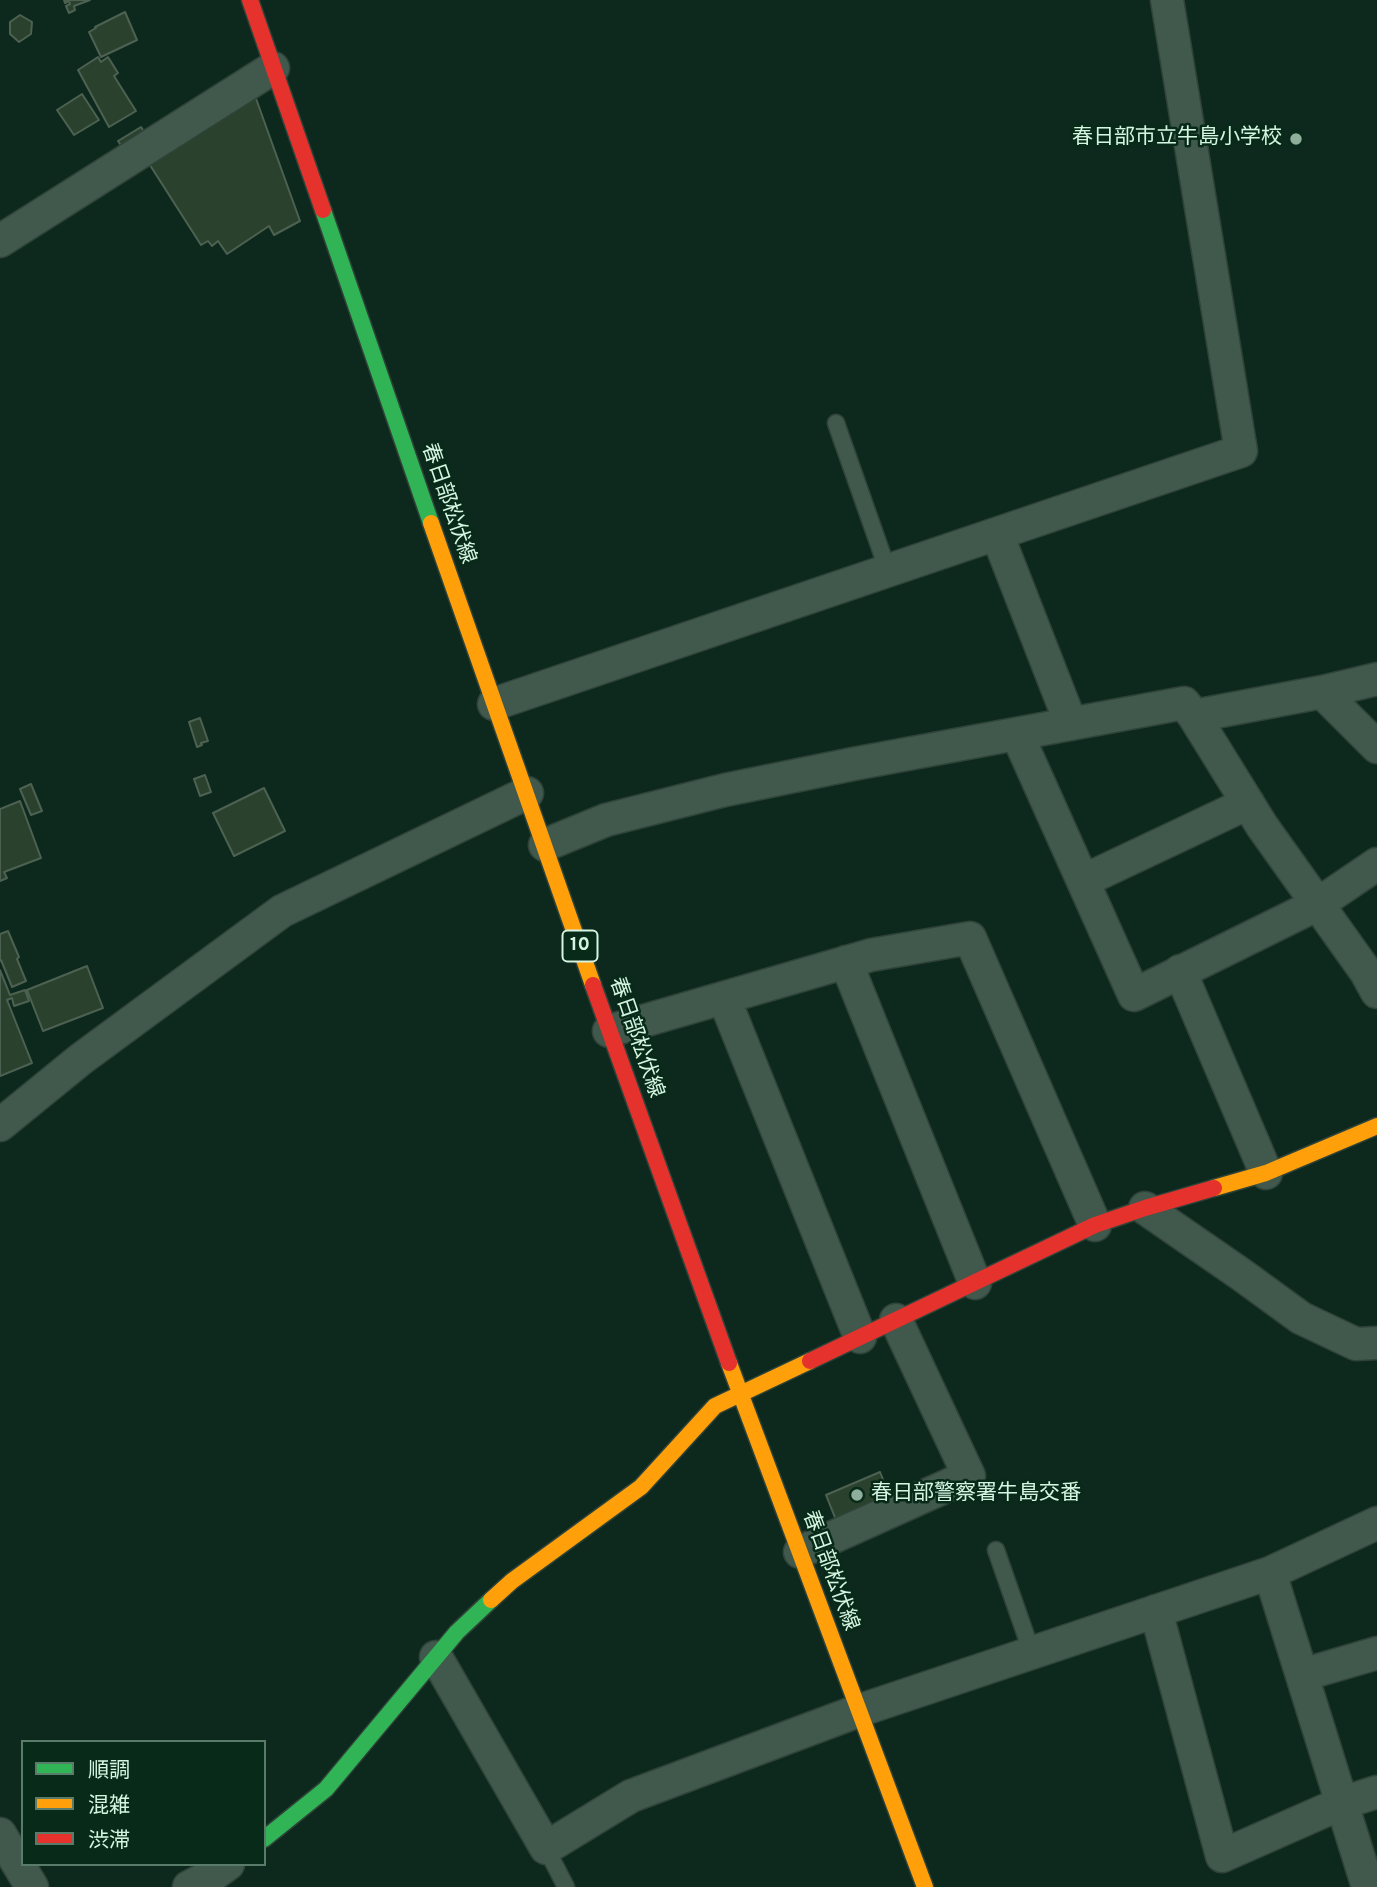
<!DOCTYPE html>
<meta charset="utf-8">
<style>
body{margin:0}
#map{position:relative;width:1377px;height:1887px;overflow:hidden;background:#0d291d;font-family:Overpass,"Noto Sans JP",sans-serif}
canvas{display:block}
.legend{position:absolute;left:21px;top:1740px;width:245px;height:126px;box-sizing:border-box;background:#072a19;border:2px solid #597b69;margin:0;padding:9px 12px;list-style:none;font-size:21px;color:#d5f5e1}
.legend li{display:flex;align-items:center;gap:14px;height:35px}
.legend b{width:35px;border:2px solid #597b69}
</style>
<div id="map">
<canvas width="1377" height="1887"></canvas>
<ul class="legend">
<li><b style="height:9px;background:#30b455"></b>順調</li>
<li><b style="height:9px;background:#ff9f0a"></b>混雑</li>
<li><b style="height:9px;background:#e5322d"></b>渋滞</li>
</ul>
</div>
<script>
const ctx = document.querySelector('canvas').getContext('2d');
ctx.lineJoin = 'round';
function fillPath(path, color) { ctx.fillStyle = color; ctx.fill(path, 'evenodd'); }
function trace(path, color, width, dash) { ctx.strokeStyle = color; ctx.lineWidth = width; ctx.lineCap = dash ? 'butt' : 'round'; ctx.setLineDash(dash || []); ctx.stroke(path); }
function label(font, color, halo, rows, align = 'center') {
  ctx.font = font + ' Overpass,"Noto Sans JP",sans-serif'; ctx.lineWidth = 5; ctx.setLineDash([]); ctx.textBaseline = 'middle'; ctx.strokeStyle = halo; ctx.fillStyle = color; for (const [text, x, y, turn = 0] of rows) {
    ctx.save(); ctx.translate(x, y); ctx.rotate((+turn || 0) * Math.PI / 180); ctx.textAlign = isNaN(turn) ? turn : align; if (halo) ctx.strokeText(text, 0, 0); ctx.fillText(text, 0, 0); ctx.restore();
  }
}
const building = new Path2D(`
 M64,0H90L74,6L75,10L69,13L66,6L70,4L69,1L65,3Z
 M125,12L137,40L101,57L89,32L96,28L95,27Z
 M20,15L32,22L31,34L19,42L10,34V22Z
 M98,57L101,62L108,57L118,73L114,76L136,111L109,127L78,70Z
 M254,93L300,221L274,235L269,226L227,254L218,241L212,246L208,241L201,245L148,162Z
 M82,94L99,120L74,135L57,110Z
 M141,127L147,136L124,150L118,141Z
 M200,718L208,741L201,743L202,745L197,747L189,722Z
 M205,775L211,792L200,796L194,779Z
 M31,784L42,811L31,815L20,789Z
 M264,788L285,831L234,856L213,813Z
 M20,801L41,858L4,872L7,878L0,881V809Z
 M8,931L19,957L17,959L26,981L12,987L1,960L0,961V934Z
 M87,966L103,1008L43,1031L27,990Z
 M0,970L10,995L25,990L29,1001L14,1006L12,998L7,1000L32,1063L0,1076Z
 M880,1472L890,1497L836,1520L826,1495Z`);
const lane = new Path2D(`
 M836,423L888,571
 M996,1550L1032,1653
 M546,1848L566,1887`);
const street = new Path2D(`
 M0,241L273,68
 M997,534L1071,724
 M1322,692L1377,679
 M494,704L1241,451L1167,0
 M1194,716L1322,692L1377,747
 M1017,734L1134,995L1318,904L1377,864
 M545,845L606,820L725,790L853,764L1184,703L1194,716L1262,826L1366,972L1377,992
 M1083,881L1248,803
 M846,962L975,1283
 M1180,971L1266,1173
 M724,998L860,1337
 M609,1031L871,955L970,938L1095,1225
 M0,1125L81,1059L282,911L527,793
 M1145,1208L1242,1275L1301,1318L1356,1344L1377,1343
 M800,1552L969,1476L896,1320
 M1270,1573L1368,1887
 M1156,1611L1222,1856L1342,1803L1377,1792
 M436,1657L546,1848L631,1796L858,1711L1270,1573L1377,1523
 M1302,1675L1377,1653
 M0,1834L32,1887
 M189,1887L214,1874L228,1864`);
const fast = new Path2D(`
 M323,210L431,523
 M264,1839L326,1789L457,1632L491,1600`);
const slow = new Path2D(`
 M431,523L593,985
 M1214,1188L1266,1173L1377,1126
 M729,1363L925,1887
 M491,1600L512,1581L641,1487L715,1406L810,1361`);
const jam = new Path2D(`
 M250,0L323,210
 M593,985L729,1363
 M810,1361L1095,1225L1145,1208L1214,1188`);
const markers = [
 [1296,139,7,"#8fae9c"],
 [857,1495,7,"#8fae9c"]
];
const shields = [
 [580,946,35]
];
const shieldNames = [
 ["10",580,946]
];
const poiNames = [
 ["春日部市立牛島小学校",1282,139],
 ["春日部警察署牛島交番",871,1495,"left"]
];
const streetNames = [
 ["春日部松伏線",447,504,71],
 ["春日部松伏線",635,1038,71],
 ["春日部松伏線",829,1571,70]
];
fillPath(building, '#2a422d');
trace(building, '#4d6152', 2);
trace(lane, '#2f4339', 19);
trace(street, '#2f4339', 35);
trace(fast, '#2f4339', 19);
trace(slow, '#2f4339', 19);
trace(jam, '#2f4339', 19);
trace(lane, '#41584d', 16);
trace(street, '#41584d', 32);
trace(fast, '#30b455', 16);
trace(slow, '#ff9f0a', 16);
trace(jam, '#e5322d', 16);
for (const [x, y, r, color] of markers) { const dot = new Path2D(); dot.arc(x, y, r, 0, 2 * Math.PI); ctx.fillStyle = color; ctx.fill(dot); trace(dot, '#072a19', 2.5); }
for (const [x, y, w] of shields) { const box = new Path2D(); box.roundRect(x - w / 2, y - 15.5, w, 31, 5); ctx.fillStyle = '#072a19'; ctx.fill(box); trace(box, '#d5f5e1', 2); }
label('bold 19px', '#d5f5e1', null, shieldNames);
label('21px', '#d5f5e1', '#072a19', poiNames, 'right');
label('21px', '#d5f5e1', '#072a19', streetNames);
</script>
